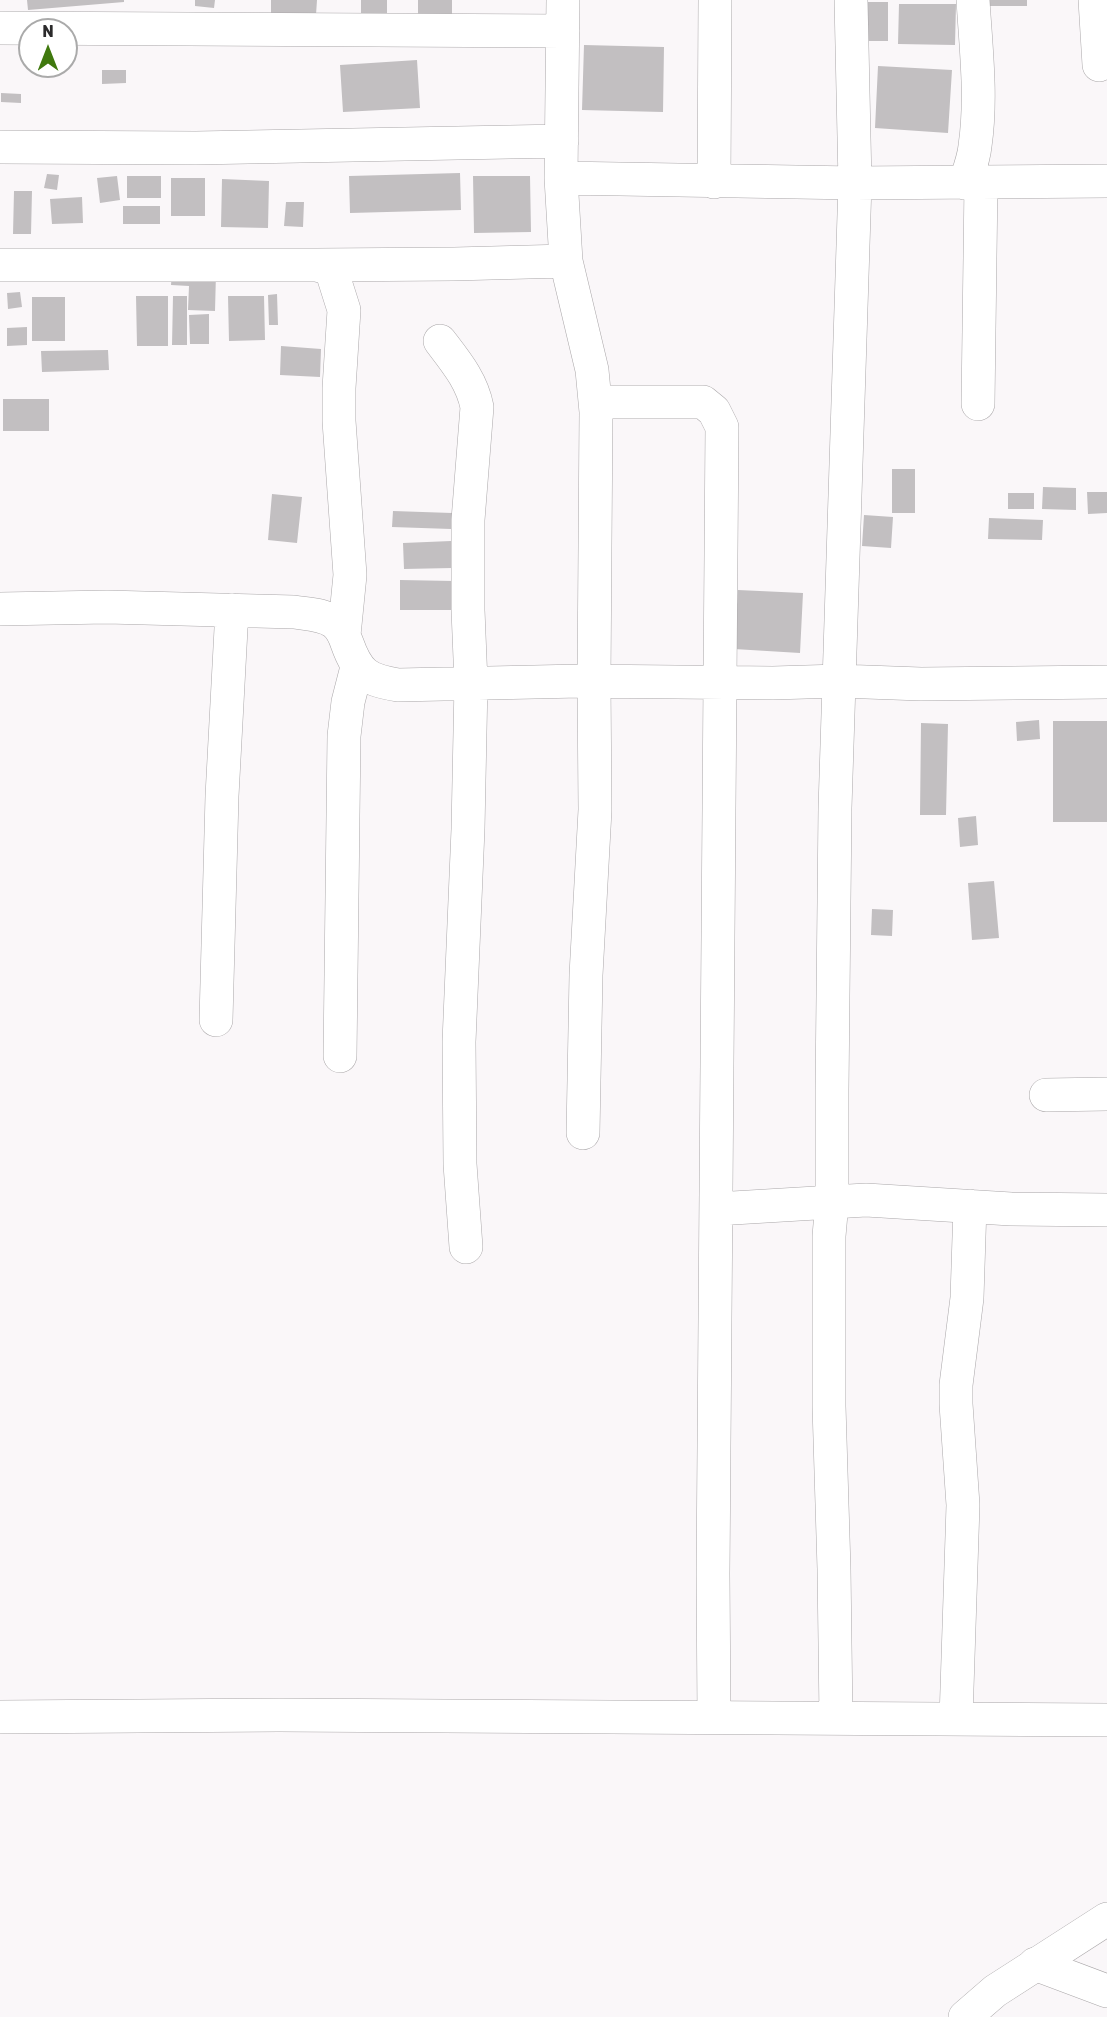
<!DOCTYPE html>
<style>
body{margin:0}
#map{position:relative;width:1107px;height:2017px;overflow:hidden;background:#faf7f9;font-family:Rubik,sans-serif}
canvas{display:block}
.north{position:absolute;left:18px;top:18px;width:60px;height:60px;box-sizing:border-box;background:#fff;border:2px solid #aaa;border-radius:50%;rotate:0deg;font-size:16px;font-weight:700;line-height:24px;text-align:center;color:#2b2a2b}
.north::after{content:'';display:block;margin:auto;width:21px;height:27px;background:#40790e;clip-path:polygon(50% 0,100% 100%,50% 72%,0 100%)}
</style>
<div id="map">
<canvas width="1107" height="2017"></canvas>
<div class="north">N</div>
</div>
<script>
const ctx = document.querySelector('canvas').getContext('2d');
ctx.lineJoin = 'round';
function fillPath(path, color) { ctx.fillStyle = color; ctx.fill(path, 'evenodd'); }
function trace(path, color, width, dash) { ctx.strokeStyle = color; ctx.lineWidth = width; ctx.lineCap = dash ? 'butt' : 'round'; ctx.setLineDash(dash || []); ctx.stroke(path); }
const building = new Path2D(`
 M27,0H124V2L28,10Z
 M195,0H215L214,8L195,6Z
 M271,0H317L316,15L271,13Z
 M361,0H387V24H361Z
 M418,0H452V19H418Z
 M984,0H1027V6H984Z
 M862,2H888V41H862Z
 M899,4H956L955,45L898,44Z
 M584,45L664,47L663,112L582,110Z
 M417,60L420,108L343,112L340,65Z
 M878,66L952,70L948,133L875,128Z
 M102,70H126V83L102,84Z
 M1,93L21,94V103L1,102Z
 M460,173L461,210L350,213L349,176Z
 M47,174L59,175L57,190L44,188Z
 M117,176L120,200L100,203L97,178Z
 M127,176H161V198H127Z
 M473,176H530L531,232L474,233Z
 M171,178H205V216H171Z
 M222,179L269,181L268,228L221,227Z
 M14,191H32L31,234H13Z
 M82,197L83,223L52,224L50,199Z
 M286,202H304L303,227L284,226Z
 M123,206H160V224H123Z
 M172,271L216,273L215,311L188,310L189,286L171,285Z
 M20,292L22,307L8,309L7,293Z
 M277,294L278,325H269L268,295Z
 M136,296H168V346H137Z
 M173,296H187V345H172Z
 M228,296H264L265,340L229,341Z
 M32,297H65V341H32Z
 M209,314V344H190L189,315Z
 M27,327V345L7,346V328Z
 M281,346L321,349L320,377L280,375Z
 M108,350L109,370L42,372L41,351Z
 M3,399H49V431H3Z
 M892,469H915V513H892Z
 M1043,487L1076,488V510L1042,509Z
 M1087,492H1107V513L1088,514Z
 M1008,493H1034V509H1008Z
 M272,494L302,497L297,543L268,540Z
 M393,511L452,513L451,529L392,527Z
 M864,515L893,517L891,548L862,546Z
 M989,518L1043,520L1042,540L988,539Z
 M451,541L452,568L404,569L403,543Z
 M400,580L454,581V610H400Z
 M738,590L803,593L800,653L734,649Z
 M1039,720L1040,739L1017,741L1016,722Z
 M1053,721H1107V822H1053Z
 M921,723L948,724L946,815H920Z
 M976,816L978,845L960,847L958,818Z
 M994,881L999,938L972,940L968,883Z
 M872,909L893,910L892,936L871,935Z`);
const street = new Path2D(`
 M563,0L561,178L566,261L592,370L596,412L594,681L595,810L586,975L583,1133
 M1095,0L1099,65
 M0,28L563,31
 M0,147L196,148L562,141
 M561,178L855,183L1107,181
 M714,182L715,0
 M965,183C969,171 974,158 975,146C982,98 976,49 973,0
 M0,265H317L328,268L332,272L344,310L339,388V421L350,575L344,635
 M317,265L454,264L566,261
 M440,341C456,362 472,381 477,407L468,520V610L471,683L468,829L459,1042L460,1164L466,1247
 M595,402H703L714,411L722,427L713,1573L714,1717
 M978,404L981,183
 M0,609L107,607L294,612C307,614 324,614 335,623C341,628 345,637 347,643C358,674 367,680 398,685L580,681L773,683L839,681L921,684L1107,682
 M216,1020L222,796L232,610
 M340,1056L344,736L348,702L357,667
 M1046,1095L1107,1094
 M716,1209L866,1200L1011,1209L1107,1210
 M0,1717L279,1715L1107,1720
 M836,1717L834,1569L829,1406V1236L832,1202V1090L835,808L855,183L851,0
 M956,1719L963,1505L956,1404V1385L967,1298L970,1206
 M1035,1964L1107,1991`);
const secondary = new Path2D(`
 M965,2017L995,1991L1107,1919`);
fillPath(building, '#c2bfc1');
trace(street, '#aaa7a9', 34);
trace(secondary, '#aaa7a9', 34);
trace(street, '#fff', 33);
trace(secondary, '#fff', 33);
</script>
